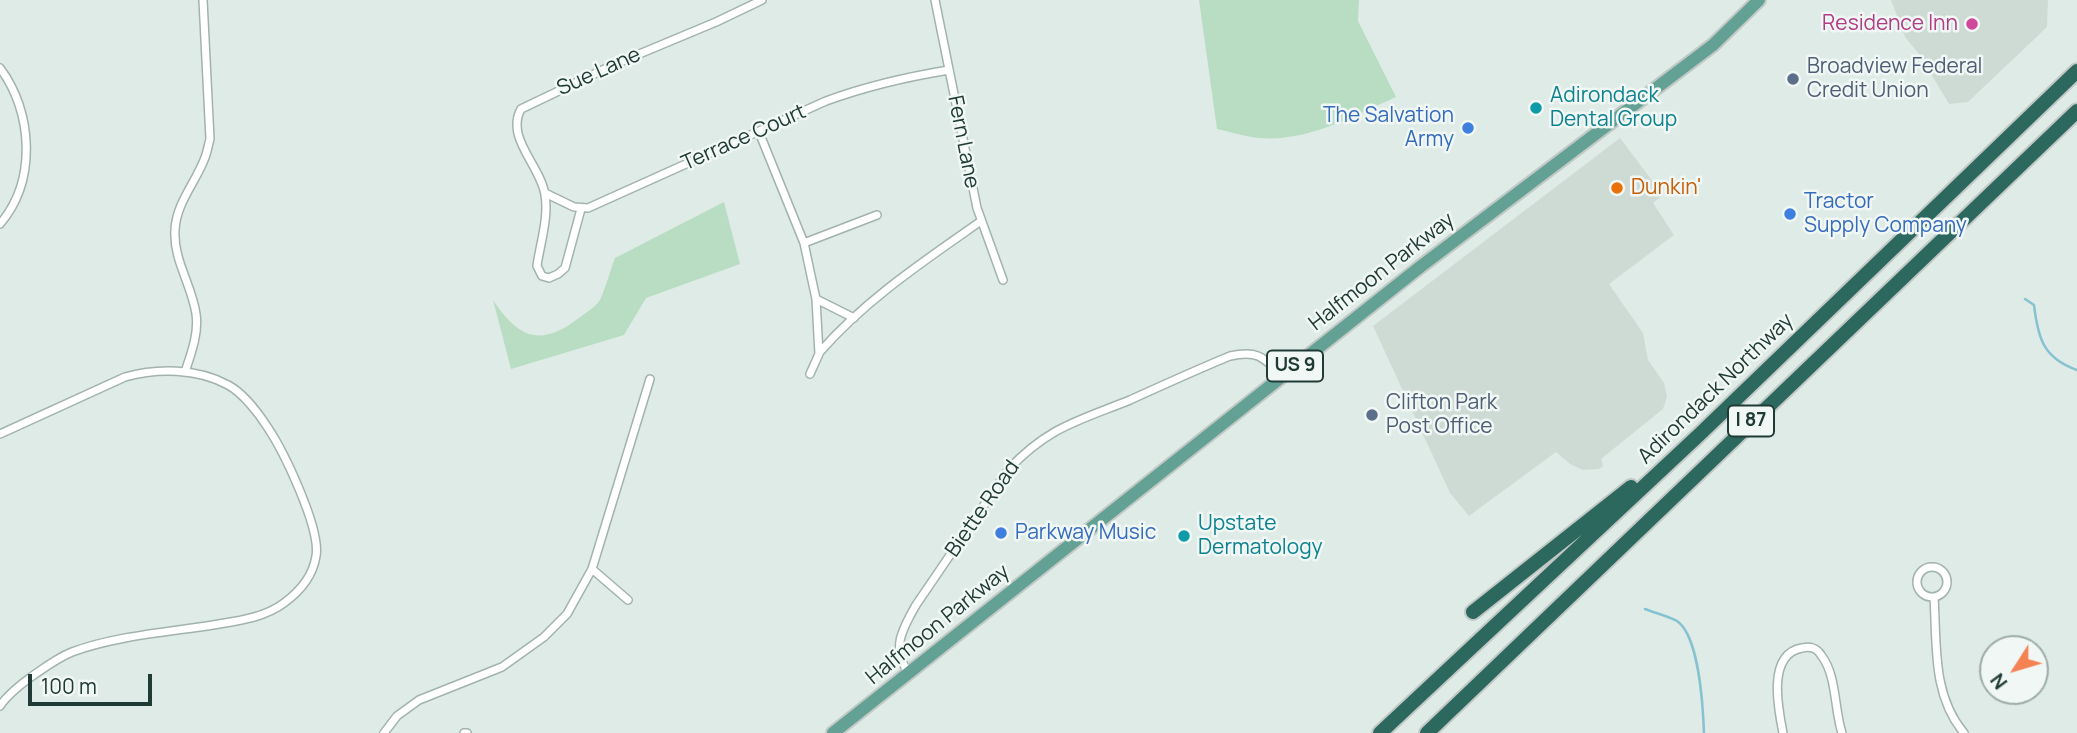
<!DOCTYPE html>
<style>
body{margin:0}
#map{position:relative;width:2077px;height:733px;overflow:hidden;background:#dfebe6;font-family:Manrope,sans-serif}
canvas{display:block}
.north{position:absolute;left:1979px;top:635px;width:70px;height:70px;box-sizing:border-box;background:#f0f7f4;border:2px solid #9daca8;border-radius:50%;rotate:233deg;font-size:19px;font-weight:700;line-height:28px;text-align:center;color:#203b35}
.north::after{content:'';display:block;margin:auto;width:24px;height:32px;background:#f48354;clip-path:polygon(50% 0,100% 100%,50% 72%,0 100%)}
.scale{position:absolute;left:28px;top:674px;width:124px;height:32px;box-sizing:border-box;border:4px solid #203b35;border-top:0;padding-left:9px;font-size:21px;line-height:24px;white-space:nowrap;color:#203b35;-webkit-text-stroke:5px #f0f7f4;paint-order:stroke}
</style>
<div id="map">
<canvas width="2077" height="733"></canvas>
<div class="north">N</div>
<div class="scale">100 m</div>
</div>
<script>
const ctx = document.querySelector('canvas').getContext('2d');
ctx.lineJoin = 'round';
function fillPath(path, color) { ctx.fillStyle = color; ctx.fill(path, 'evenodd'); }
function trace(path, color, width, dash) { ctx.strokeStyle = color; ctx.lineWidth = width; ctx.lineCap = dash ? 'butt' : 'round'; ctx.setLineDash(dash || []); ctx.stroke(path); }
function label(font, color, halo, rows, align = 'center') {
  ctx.font = font + ' Manrope,sans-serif'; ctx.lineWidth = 5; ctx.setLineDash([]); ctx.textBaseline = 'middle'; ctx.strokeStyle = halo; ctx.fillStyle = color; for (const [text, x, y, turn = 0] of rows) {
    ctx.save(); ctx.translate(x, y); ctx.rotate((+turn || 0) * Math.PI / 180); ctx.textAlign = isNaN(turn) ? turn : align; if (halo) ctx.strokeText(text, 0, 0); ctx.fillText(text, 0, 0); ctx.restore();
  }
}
const built = new Path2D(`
 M1891,0H2048L2047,27L1968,102L1949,104L1919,54L1905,37Z
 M1620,138L1663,195L1653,203L1674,235L1609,284L1643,333L1648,360L1664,383L1667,397L1663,409L1601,459L1603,466L1599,469L1583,470L1570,464L1556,452L1469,516L1450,493L1373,326Z`);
const green = new Path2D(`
 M1199,0H1359L1358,21L1396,97C1353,116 1308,142 1260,138C1246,137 1231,132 1217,129Z
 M724,202L740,264L646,298L624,335L511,369L493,300C519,339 541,347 579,318C585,313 596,307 600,300C606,287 610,271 615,258Z`);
const stream = new Path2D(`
 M2025,299L2034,305C2038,338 2043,358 2077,370
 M1645,609C1655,613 1668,616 1677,621C1699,636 1703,707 1704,733`);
const street = new Path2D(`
 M935,0L977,208L1003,280
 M0,68C33,112 37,181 0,224
 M759,132L804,243L816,299L819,354L810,374
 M545,193L574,207L588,208L826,101C867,86 906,77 949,70
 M581,209L565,268L558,274L549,278L542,276L537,266C540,244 549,217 545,195C541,166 505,138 521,109L613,65L716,22L762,0
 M804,243L877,215
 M816,299L854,318
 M819,353C865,300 924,261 981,221
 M185,372C191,354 199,333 196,314C192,285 173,260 175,230C176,204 195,183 204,160C207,154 208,146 210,139L203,0
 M0,434L125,377C157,368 197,368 228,385C243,393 259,414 268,428C284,452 321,529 316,556C313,576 299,592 284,603C264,618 237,621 213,625C168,632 115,636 72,652C57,658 44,668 31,677C20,685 8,694 0,706
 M1917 582a15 15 0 1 1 30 0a15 15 0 1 1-30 0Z
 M592,569L628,600
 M1934,597C1937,645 1932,695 1964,733
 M909,673C890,649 903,628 916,605L1008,470C1048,427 1078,421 1130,400C1163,385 1196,370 1230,356C1258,350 1263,357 1283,376
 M384,733L397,716L419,700L502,667L544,637L567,614L592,569L650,379
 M464,733H467
 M1783,733C1778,708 1767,654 1802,648C1810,646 1817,648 1821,655C1837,675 1834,709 1842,733`);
const primary = new Path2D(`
 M833,733L1420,267L1713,45L1759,0`);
const highway = new Path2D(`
 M1473,612L1631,487
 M1380,733L1701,433L2077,71
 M1427,733L2077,111`);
const markers = [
 [1972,24,7,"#d1479c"],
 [1793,79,7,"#5c6f8a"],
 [1536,108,7,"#0f9aa8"],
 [1468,128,7,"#3f7fe0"],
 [1617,188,7,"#e8710a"],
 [1790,214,7,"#3f7fe0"],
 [1372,415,7,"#5c6f8a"],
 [1001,533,7,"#3f7fe0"],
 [1184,536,7,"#0f9aa8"]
];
const shields = [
 [1295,366,56],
 [1751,421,46]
];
const shieldNames = [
 ["US 9",1295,366],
 ["I 87",1751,421]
];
const hotelNames = [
 ["Residence Inn",1958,24]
];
const serviceNames = [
 ["Broadview Federal",1807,67],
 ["Credit Union",1807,91],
 ["Clifton Park",1386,403],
 ["Post Office",1386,427]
];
const streetNames = [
 ["Sue Lane",599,72,-24],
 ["Terrace Court",744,138,-24],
 ["Fern Lane",963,142,79],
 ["Halfmoon Parkway",1382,272,-38],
 ["Adirondack Northway",1716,389,-44],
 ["Biette Road",983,509,-55],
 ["Halfmoon Parkway",938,625,-39]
];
const cultureNames = [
 ["Adirondack",1550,96],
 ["Dental Group",1550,120],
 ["Upstate",1198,524],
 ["Dermatology",1198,548]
];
const shopNames = [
 ["The Salvation",1454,116,"right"],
 ["Army",1454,140,"right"],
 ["Tractor",1804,202],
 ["Supply Company",1804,226],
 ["Parkway Music",1015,533]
];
const foodNames = [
 ["Dunkin'",1631,188]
];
fillPath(built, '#cedbd5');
fillPath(green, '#b8ddc3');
trace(stream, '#86c2d1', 2.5);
trace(street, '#a2b3ad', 10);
trace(primary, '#c1c8c6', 16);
trace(highway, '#c1c8c6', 18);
trace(street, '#fff', 7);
trace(primary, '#63a194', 12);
trace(highway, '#2c685e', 14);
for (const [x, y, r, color] of markers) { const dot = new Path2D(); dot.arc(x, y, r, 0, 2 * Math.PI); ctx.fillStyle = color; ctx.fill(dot); trace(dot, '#f0f7f4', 2.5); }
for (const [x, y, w] of shields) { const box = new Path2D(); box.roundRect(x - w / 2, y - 15.5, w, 31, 5); ctx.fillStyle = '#f0f7f4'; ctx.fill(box); trace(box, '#203b35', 2); }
label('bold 19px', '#203b35', null, shieldNames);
label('21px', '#b23c85', '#f0f7f4', hotelNames, 'right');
label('21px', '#4e5e75', '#f0f7f4', serviceNames, 'left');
label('21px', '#203b35', '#f0f7f4', streetNames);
label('21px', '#0d838f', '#f0f7f4', cultureNames, 'left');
label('21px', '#366cbe', '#f0f7f4', shopNames, 'left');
label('21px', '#c56008', '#f0f7f4', foodNames, 'left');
</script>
